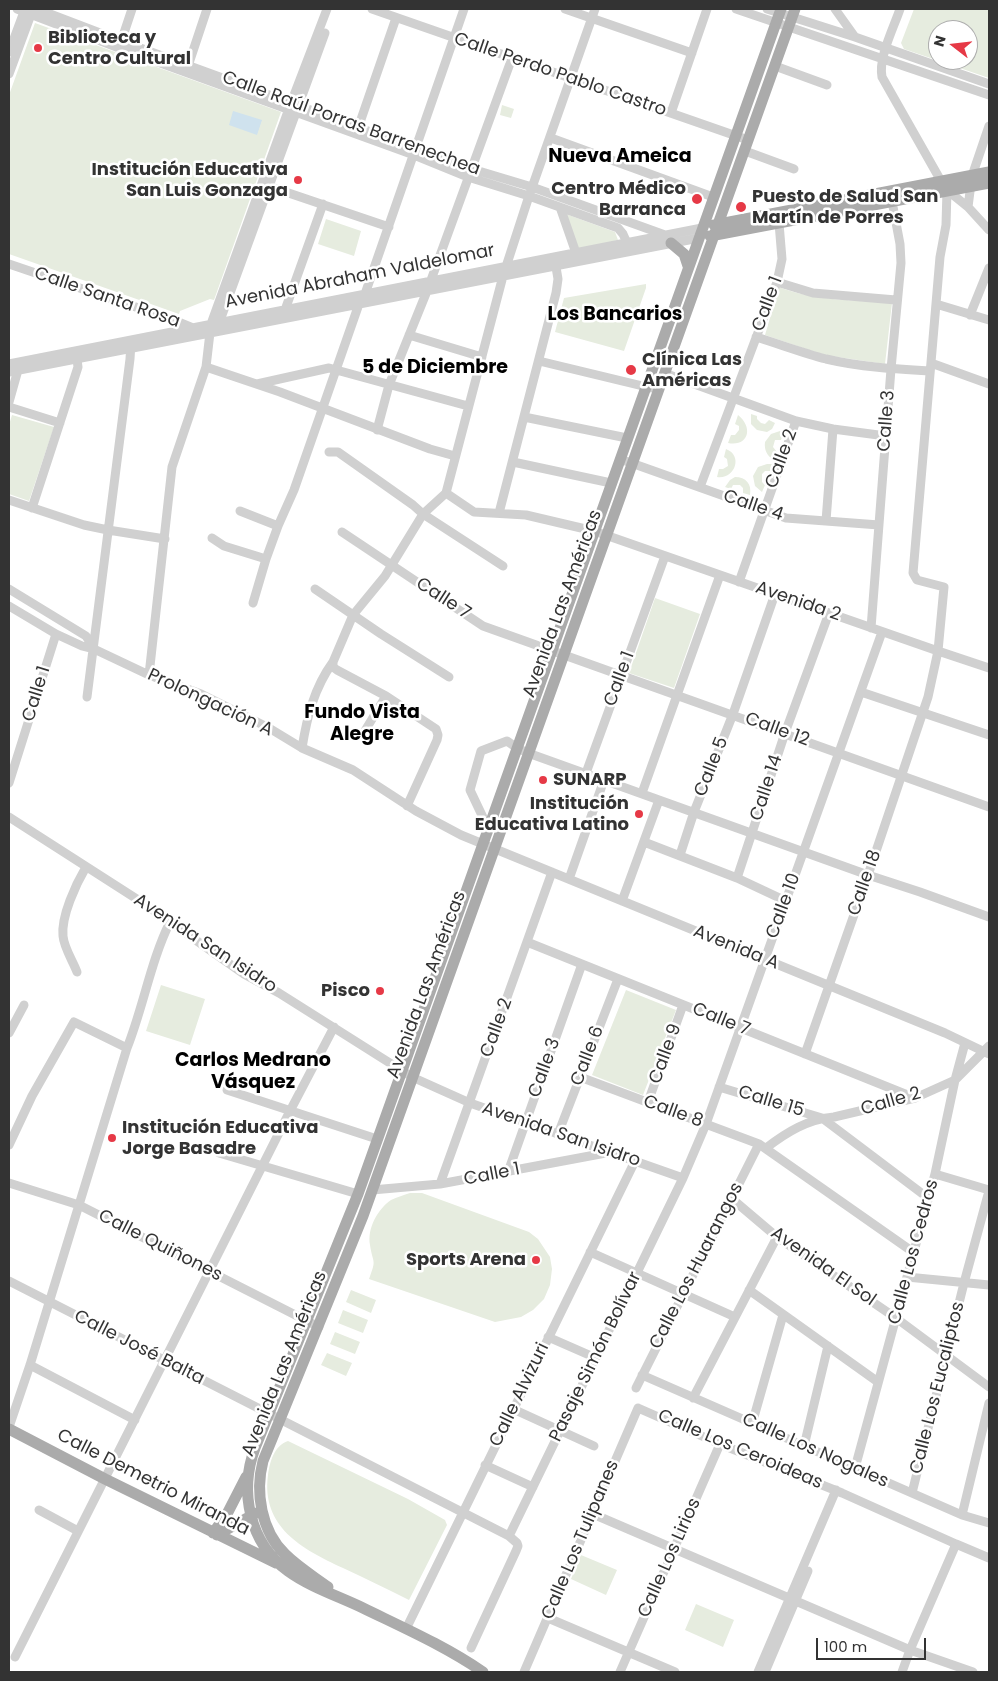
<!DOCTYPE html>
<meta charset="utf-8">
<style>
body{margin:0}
#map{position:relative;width:998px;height:1681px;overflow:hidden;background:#fff;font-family:Poppins,sans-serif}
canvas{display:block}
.frame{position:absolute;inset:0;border:10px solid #333;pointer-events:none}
.north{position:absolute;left:928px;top:20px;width:50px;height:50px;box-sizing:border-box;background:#fff;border:1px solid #adadad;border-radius:50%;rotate:286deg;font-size:14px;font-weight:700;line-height:20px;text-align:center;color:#333}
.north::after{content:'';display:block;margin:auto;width:18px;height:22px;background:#e63946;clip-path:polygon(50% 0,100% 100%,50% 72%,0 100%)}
.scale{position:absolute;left:816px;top:1638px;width:110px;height:22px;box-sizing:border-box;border:2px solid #333;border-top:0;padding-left:6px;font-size:15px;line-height:18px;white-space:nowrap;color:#333;-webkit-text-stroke:4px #fff;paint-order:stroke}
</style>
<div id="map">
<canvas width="998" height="1681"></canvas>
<div class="frame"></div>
<div class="north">N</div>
<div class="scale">100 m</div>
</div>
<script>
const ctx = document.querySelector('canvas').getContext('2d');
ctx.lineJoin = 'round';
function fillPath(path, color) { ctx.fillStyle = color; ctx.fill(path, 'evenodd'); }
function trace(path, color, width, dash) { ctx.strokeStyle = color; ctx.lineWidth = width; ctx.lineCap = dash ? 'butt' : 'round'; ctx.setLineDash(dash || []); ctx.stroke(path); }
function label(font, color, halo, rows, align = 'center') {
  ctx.font = font + ' Poppins,sans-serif'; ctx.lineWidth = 5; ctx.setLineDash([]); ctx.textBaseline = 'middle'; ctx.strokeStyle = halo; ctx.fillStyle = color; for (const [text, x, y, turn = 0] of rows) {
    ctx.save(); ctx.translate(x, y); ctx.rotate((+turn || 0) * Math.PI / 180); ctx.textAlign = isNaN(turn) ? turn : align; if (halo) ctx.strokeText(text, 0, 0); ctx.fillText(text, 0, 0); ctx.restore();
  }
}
const green = new Path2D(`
 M914,9H989V78L904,49L901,43ZM938,30H968V60H938Z
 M35,23L281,112L214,300L210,299L180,311L179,314L9,254V95Z
 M502,105L514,109L511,118L500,115Z
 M566,214L615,232L618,240L584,249L577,248Z
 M326,219L361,231L354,256L318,244Z
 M646,284V288L624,351L555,332L564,298Z
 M779,287C814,301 855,300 892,303L885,364L824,355L765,335Z
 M751,414L757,416V419L761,423L765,424L769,420L775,423L772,429L767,432L757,430L751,424Z
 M12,415L54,427L29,501L9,494V425Z
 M738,415C754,428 748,447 728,443L731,435H735L739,430V426L735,424Z
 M780,431L784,432L781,440H775L773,447L777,452L774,460C767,456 764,450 765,442L771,434Z
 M726,449C744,456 734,480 717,477L719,469H723L728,466L727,459L724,457Z
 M767,464H772L770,471H765L762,474V482L765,485L762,492L755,486L753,476L758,467Z
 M735,477C746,477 752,484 750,495L743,493V488L740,485H733L731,489L725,487L730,480Z
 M655,598L700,614L674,688L629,673Z
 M161,985L205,999L190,1045L146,1031Z
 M626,990L676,1010L643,1095L592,1075Z
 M410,1193H422L529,1232L538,1239L550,1257L552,1269L550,1285L544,1299L533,1310L521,1317L495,1322L369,1279C377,1258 373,1265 370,1245C367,1228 378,1209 391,1200C397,1197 404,1195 410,1193Z
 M351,1290L376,1300L371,1313L346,1302Z
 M343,1310L368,1320L363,1333L338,1323Z
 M335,1332L360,1342L355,1354L330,1344Z
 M327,1353L352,1363L346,1376L321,1365Z
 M288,1441L408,1499L445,1520L447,1525L409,1600C387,1589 365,1578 343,1568C302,1549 261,1527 268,1475C270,1461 274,1446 288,1441Z
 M581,1555L617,1570L606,1595L571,1579Z
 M696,1604L734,1620L723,1647L685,1630Z`);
const water = new Path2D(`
 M233,111L262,120L257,135L229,125Z`);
const minor = new Path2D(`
 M17,9L119,48L414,155L468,177L529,196L618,228L623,234L627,243
 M37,9L121,41L472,169L532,187L665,235
 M372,9L748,140
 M565,9L692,53
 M736,9L989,95
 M767,9L855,37L989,84
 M835,9L855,37
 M900,9C894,27 878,58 882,77L941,181L947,190L968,207L989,230
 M120,45L132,9
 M9,52L25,9
 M775,66L827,85
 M187,69L207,9
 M9,74L33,9
 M671,113L707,9
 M357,131L396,18
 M551,138L713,197
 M745,151L794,169
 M265,185L389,227
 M560,207L576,253
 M968,207L972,176L989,126
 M9,264L171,319L193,328
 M777,282L813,293L896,300
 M936,304L989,320
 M286,315L285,310L323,204
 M970,315L989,268
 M218,326L325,33
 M409,335L482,357
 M756,337C779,344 803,353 826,359C860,367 895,369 930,371
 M539,361L651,388
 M931,363L989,384
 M9,364L702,228
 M206,367L280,392L430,449L455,456
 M9,372L699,238
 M664,373L796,421L833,429L886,436
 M257,384L329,368L468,406
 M9,402L18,370V366
 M9,407L60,423
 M524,417L627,438
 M377,430L389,385L427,291L512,58
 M329,452H338L413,505L423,514L503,566
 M620,459L786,518L879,525
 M513,462L611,483
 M700,487L777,282L782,259L779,223
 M446,493L474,512L526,515L594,531L938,651L989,668
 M9,500L84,525L108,530L165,539
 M32,508L78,367L77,359
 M240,511L278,526
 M499,513L556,293L558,279L555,261
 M826,521L833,429
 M342,532L483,626L989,807
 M212,538L224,546L266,559
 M739,582L796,421
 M9,589L86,636L94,649
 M315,589L381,634L449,677
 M253,603L266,559L278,526L294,490L359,304L365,294L464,9
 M9,606L56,634L82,646L94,649L149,675L201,694L269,728L302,748L353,770L416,811L461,835L945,1033L989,1054
 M871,628L891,369L901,263L900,244L891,196
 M149,675L172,467L206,367L211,324L291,103L327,9
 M861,692L989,735
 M87,697L130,359L131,342
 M363,734L386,696
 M302,748C307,717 314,688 333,662
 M586,773L665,556
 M9,783L56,634
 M642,793L720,575
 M407,806L437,740L438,735L436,729L386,696L337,670L333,667V662L353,615L385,576L423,514L446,493L503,276L529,196L595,9
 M9,817L143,903L244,974L279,993L412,1077L470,1103L683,1178
 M488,828L470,790L481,751L507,741L517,748L528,753L868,875L920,892L989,917
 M644,842L737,878L786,901
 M680,855L694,812L733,714L775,594
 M737,878L785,733L829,613
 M569,879L604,780
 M622,901L659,800
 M527,942L915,1098
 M77,972C73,961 64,948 63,936C61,916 76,884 86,867
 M9,1033L24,1005
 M805,1054L868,875L928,697L938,651L944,587L917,580L913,573L940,257L946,225L947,190
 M580,1077L759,1144L913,1252
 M719,1087L822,1118L928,1198
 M227,1090L377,1139
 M648,1102L683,1005
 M558,1134L618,979
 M9,1145L32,1096L74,1022L127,1048
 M766,1148C787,1132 808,1119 834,1117L915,1098L955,1080L965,1043
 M219,1153L358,1194
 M508,1172L582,964
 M935,1174L989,1190
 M9,1183L79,1205L319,1327
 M440,1184L552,872
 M372,1190L440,1184L611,1152
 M731,1198L777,1237L896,1318L989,1387
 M590,1252L735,1317
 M907,1277L989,1285
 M9,1281L509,1536L517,1543L518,1546L516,1551L471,1648
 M749,1290L878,1382
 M548,1337L596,1358
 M30,1365L135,1420
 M642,1375L962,1515L989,1523
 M636,1388L759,1144
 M693,1398L777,1237
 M513,1409L594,1446
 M752,1424L783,1315
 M9,1427L30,1365L127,1048C143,1008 151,960 170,922
 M804,1446L828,1346
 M485,1465L533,1487
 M855,1468L935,1174L955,1080L989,1046
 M912,1493L964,1283L989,1191
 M39,1510L78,1531
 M593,1514L910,1650L902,1672
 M962,1515L989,1403
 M509,1536L683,1178L706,1124L882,632
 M956,1544L989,1558
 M548,1618L675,1672
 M406,1629L635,1161
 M15,1657L290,1111L334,1027
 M524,1672L638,1408L720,1444L842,1493L956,1544L910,1650L973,1672
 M620,1672L720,1444
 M758,1672L836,1490
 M765,1672L808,1571`);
const major = new Path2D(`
 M714,225L989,172
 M710,236L989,183
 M671,243L684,254L688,266
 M9,1429L105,1479L276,1563
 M213,1533L227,1514L246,1477
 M217,1535L256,1513
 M328,1587C313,1576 298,1567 285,1554C261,1531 255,1492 263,1461L363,1216L795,9
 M483,1672C445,1646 404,1628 363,1608C338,1596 310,1587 288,1571C249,1543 239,1491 255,1448L358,1194L781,9`);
const markers = [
 [38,48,5,"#e63946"],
 [298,180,5,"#e63946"],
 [697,199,6,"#e63946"],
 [741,207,6,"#e63946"],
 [631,370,6,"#e63946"],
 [543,780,5,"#e63946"],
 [639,814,5,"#e63946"],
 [380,991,5,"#e63946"],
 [112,1138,5,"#e63946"],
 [536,1260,5,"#e63946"]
];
const poiNames = [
 ["Biblioteca y",48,38],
 ["Centro Cultural",48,59],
 ["Institución Educativa",288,170,"right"],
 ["San Luis Gonzaga",288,191,"right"],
 ["Centro Médico",686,189,"right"],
 ["Barranca",686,210,"right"],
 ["Puesto de Salud San",752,197],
 ["Martín de Porres",752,218],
 ["Clínica Las",642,360],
 ["Américas",642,381],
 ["SUNARP",553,780],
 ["Institución",629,804,"right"],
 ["Educativa Latino",629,825,"right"],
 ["Pisco",370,991,"right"],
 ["Institución Educativa",122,1128],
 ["Jorge Basadre",122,1149],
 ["Sports Arena",526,1260,"right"]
];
const streetNames = [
 ["Calle Perdo Pablo Castro",560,75,19],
 ["Calle Raúl Porras Barrenechea",351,124,20],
 ["Avenida Abraham Valdelomar",360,277,-11],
 ["Calle Santa Rosa",107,298,19],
 ["Calle 1",768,304,-70],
 ["Calle 3",887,421,-86],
 ["Calle 2",782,459,-70],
 ["Calle 4",753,506,19],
 ["Calle 7",443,599,33],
 ["Avenida 2",798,602,19],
 ["Avenida Las Américas",563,604,-70],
 ["Calle 1",620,679,-70],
 ["Calle 1",37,694,-73],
 ["Prolongación A",210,703,25],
 ["Calle 12",777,730,20],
 ["Calle 5",712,767,-68],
 ["Calle 14",767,788,-72],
 ["Calle 18",865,883,-71],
 ["Calle 10",784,906,-70],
 ["Avenida San Isidro",205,944,33],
 ["Avenida A",736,948,22],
 ["Avenida Las Américas",427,985,-70],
 ["Calle 7",721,1020,22],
 ["Calle 2",497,1028,-70],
 ["Calle 9",666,1054,-70],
 ["Calle 6",588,1056,-69],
 ["Calle 3",545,1068,-70],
 ["Calle 15",771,1102,17],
 ["Calle 2",891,1102,-16],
 ["Calle 8",673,1112,20],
 ["Avenida San Isidro",561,1135,19],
 ["Calle 1",492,1175,-11],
 ["Calle Quiñones",160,1246,27],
 ["Calle Los Cedros",914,1252,-75],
 ["Calle Los Huarangos",697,1266,-63],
 ["Avenida El Sol",823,1267,35],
 ["Calle José Balta",139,1348,27],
 ["Pasaje Simón Bolívar",596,1357,-64],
 ["Avenida Las Américas",285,1364,-68],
 ["Calle Los Eucaliptos",938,1388,-76],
 ["Calle Alvizuri",520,1395,-64],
 ["Calle Los Ceroideas",740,1450,23],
 ["Calle Los Nogales",815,1451,24],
 ["Calle Demetrio Miranda",153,1483,27],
 ["Calle Los Tulipanes",581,1540,-67],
 ["Calle Los Lirios",670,1558,-66]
];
const neighbourhoodNames = [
 ["Nueva Ameica",620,157],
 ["Los Bancarios",615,315],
 ["5 de Diciembre",435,368],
 ["Fundo Vista",362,713],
 ["Alegre",362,735],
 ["Carlos Medrano",253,1061],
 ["Vásquez",253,1083]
];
fillPath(green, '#e6ecdf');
fillPath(water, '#cfe2ee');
trace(minor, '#d0d0d0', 9);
trace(major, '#ababab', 11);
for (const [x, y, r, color] of markers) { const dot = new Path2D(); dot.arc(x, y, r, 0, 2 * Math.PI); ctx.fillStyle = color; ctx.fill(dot); trace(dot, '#fff', 2); }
label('bold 18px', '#333', '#fff', poiNames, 'left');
label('18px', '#333', '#fff', streetNames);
label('bold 19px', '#000', '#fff', neighbourhoodNames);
</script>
